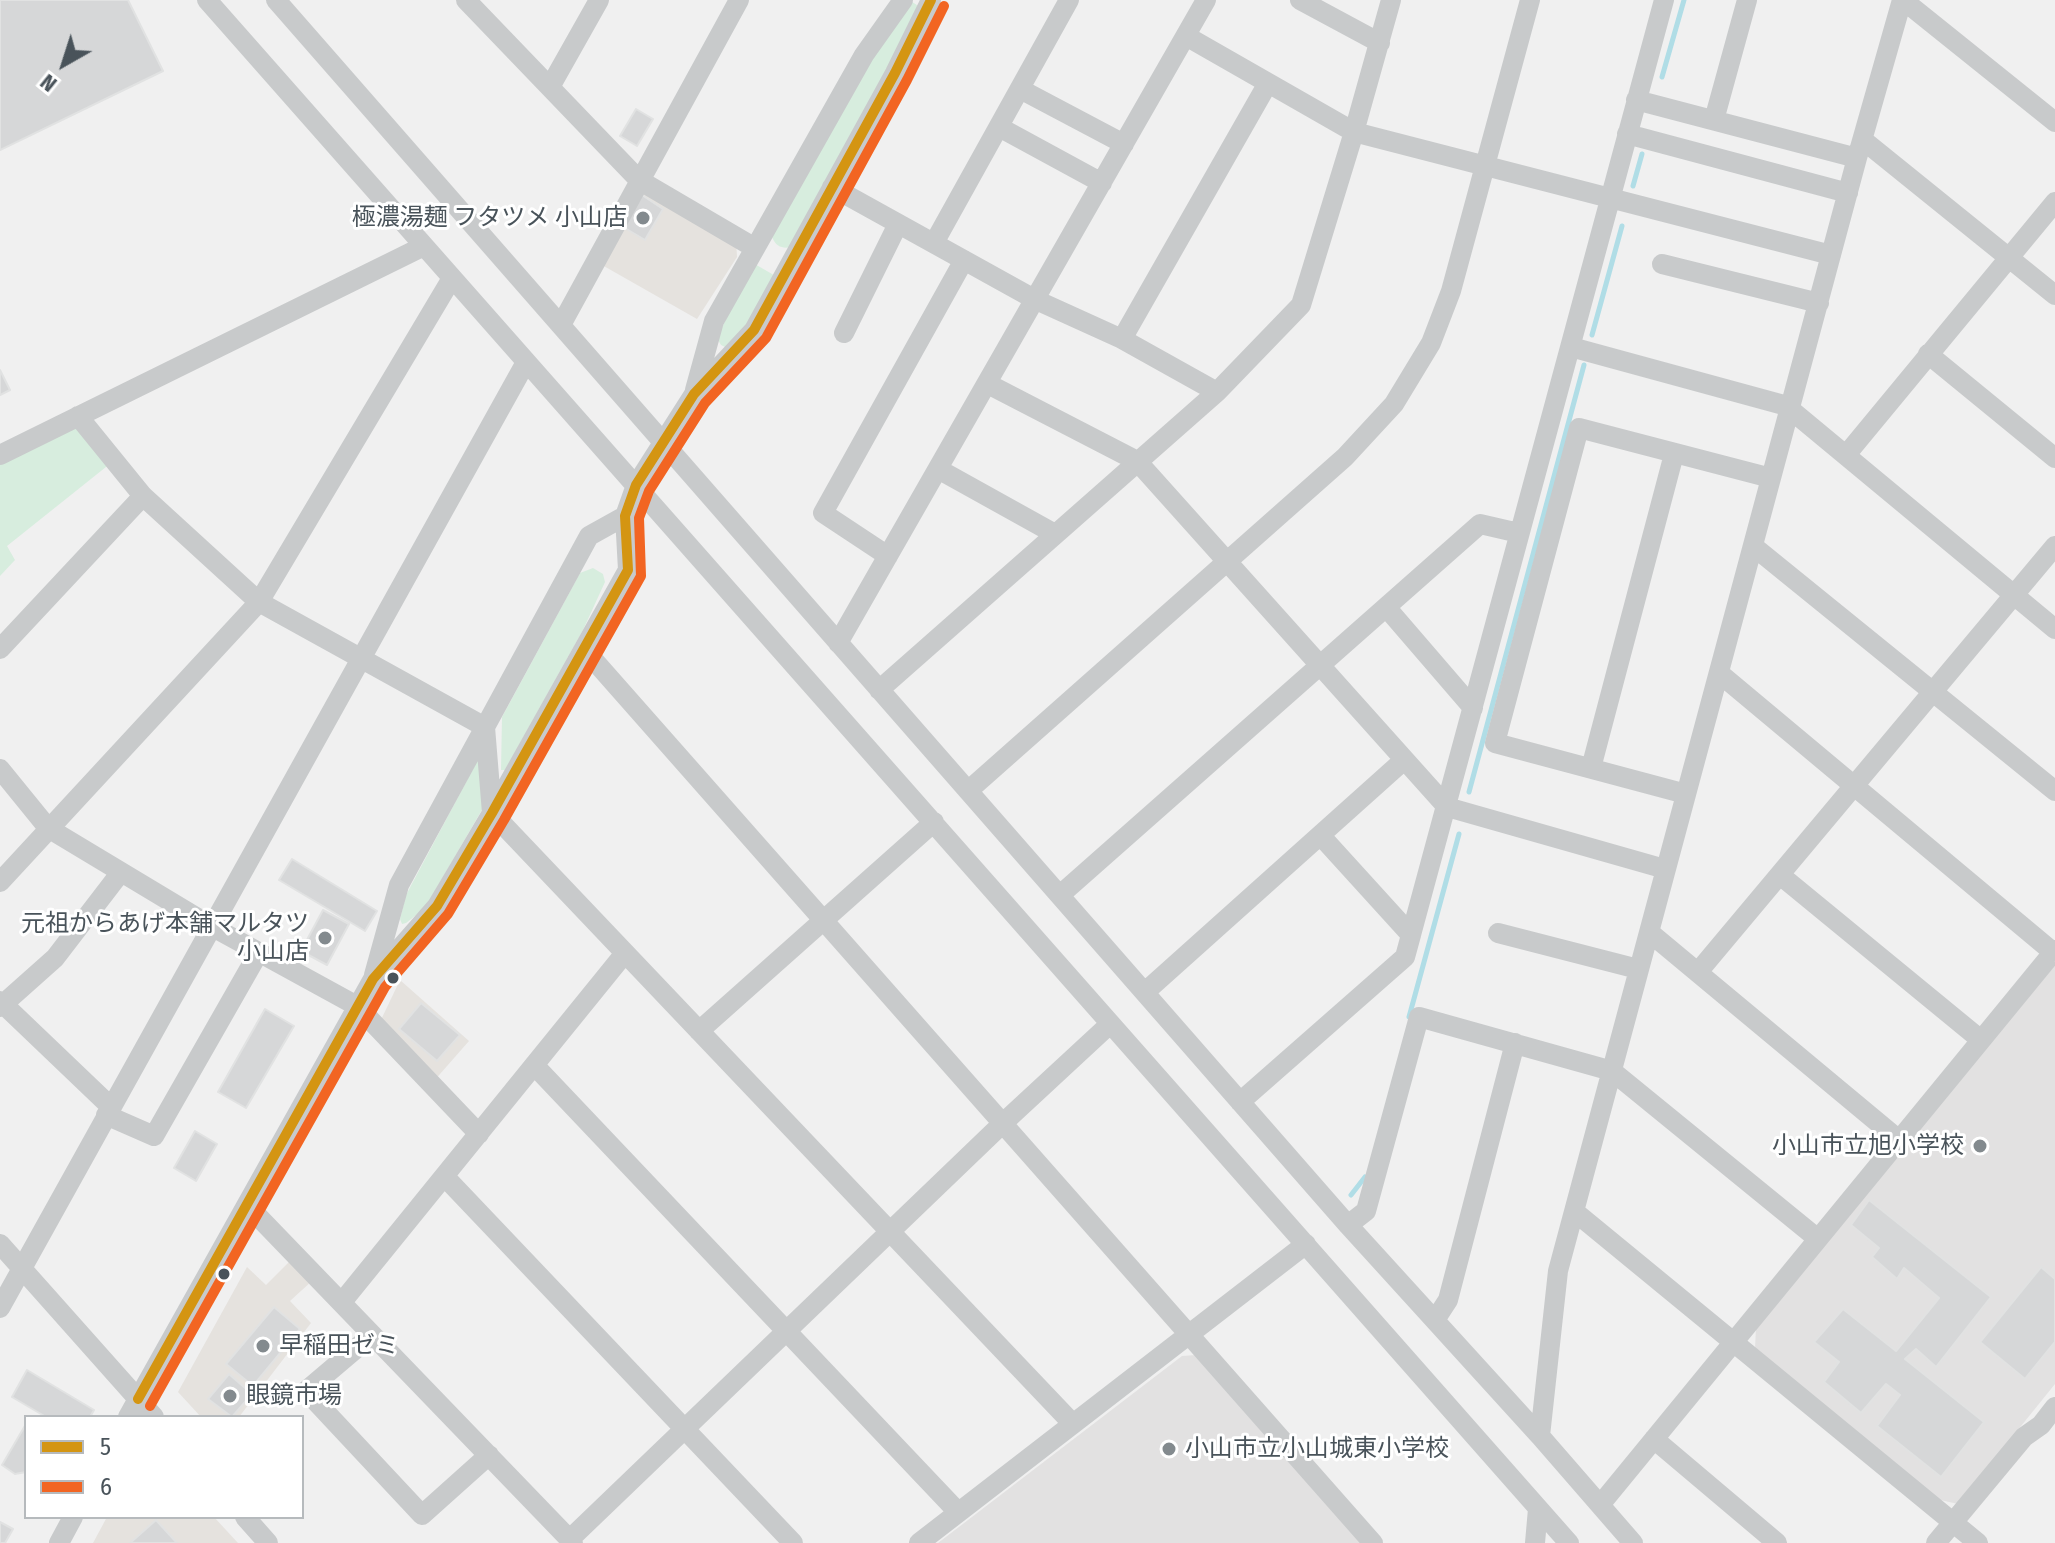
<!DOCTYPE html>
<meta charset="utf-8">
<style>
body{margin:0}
#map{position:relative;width:2055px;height:1543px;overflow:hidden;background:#f0f0f0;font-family:"Fira Sans Condensed",sans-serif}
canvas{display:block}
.legend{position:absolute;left:24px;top:1415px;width:280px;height:104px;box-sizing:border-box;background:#fff;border:2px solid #b6babd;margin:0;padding:10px 14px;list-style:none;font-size:24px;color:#49535a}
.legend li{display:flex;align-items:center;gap:16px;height:40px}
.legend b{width:40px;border:2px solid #b6babd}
.north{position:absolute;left:24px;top:24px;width:80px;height:80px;-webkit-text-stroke:6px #fff;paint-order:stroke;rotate:219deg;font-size:22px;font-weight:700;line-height:32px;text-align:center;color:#49535a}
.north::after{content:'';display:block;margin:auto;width:28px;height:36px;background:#49535a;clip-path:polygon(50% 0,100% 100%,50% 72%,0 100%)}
</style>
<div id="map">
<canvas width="2055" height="1543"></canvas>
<ul class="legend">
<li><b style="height:10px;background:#d49512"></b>5</li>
<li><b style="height:10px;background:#f26522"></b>6</li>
</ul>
<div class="north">N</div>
</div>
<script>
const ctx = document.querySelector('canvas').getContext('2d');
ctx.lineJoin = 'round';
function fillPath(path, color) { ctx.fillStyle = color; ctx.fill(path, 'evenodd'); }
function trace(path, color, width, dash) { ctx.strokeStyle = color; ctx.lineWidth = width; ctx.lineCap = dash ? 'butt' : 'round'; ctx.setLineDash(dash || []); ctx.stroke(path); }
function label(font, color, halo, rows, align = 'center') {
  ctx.font = font + ' "Fira Sans Condensed","Noto Sans JP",sans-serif'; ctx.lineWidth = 6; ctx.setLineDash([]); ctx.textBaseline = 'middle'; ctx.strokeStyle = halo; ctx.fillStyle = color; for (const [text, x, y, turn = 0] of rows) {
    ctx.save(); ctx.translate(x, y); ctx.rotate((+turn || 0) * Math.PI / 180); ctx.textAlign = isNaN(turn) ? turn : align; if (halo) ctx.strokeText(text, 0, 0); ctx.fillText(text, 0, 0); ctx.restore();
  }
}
const commercial = new Path2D(`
 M645,192L736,240L737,257L697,319L602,265Z
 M400,980L469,1041L433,1082L379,1024Z
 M292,1259L313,1280L290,1301L311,1323L239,1417H201L178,1392L247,1267L266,1285Z
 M107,1517H214L238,1543H93Z`);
const education = new Path2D(`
 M2055,965V1384L1958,1504L1936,1499L1755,1349L1756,1327Z
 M1196,1355L1361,1543H938L1182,1356Z`);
const green = new Path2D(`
 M909,0L920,7L796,246C785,249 777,249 772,237L871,54Z
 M753,263L779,278L752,325L727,348L721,345L717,338Z
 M77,421L111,463L7,546L15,560L0,576V460Z
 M593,568L603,574L605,582L583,630L505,770H501L502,717L580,573Z
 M482,752L483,808L425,908L406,923L402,924L400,919L406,895Z`);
const stream = new Path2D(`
 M1662,77L1684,0
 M1633,186L1642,154
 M1592,335L1622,226
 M1469,792L1584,365
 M1409,1017L1459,834
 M1351,1195L1365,1177`);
const building = new Path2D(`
 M0,0H128L163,71L0,150Z
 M636,109L653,119L637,146L620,136Z
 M642,195L663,209L645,240L623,227Z
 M0,370L10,390L0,395Z
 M292,859L377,911L365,931L279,880Z
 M323,910L349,924L327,965L301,951Z
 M421,1003L460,1035L437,1061L399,1029Z
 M265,1009L294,1026L246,1108L218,1092Z
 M195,1131L217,1144L196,1181L174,1168Z
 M1869,1200L1991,1297L1936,1367L1916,1349L1905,1359L1984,1422L1941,1477L1877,1426L1900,1395L1886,1384L1861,1413L1824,1382L1839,1362L1814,1342L1843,1309L1896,1351L1939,1298L1904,1268L1897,1279L1872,1257L1879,1248L1851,1225Z
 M2041,1267L2055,1279V1342L2025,1379L1980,1342Z
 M274,1307L300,1329L253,1386L226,1364Z
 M27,1370L94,1410L90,1417H46L12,1397Z
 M229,1374L252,1394L232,1417L208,1399Z
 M26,1424V1472L15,1474L2,1465Z
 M156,1520L177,1543H130Z
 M0,1522L13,1529L5,1543H0Z`);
const minor = new Path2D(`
 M207,0L1569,1543
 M276,0L1348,1225L1540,1436L1633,1543
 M466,0L639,180L755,248
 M1300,0L1380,43
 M1391,0L1354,132L1831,255
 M1903,0L2055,122
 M550,87L599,0
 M1020,89L1124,144
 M1636,100L1857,158
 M1714,120L1747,0
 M999,127L1102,183
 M1627,134L1848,193
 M1863,140L2055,295
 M832,187L1036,300L1122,339L1217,392
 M934,243L1069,0
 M1662,264L1819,303
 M561,325L739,0
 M844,333L898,224
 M1122,339L1268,83
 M1571,347L1791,407
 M1928,354L2055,458
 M988,384L1137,461L1447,807L1665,869
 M695,390L714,321L864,55L903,0
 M1791,410L2055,629
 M78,416L143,496L259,602L485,727L492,813L1073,1424
 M0,455L424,246
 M1846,455L2055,202
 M938,469L1055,534
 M1753,546L2055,791
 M888,556L823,513L964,260
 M1386,607L1473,708
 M838,643L1206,0
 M0,649L143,496
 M584,649L1373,1543
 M1719,673L2053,952
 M879,690L1217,392L1301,305L1354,132L1186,36
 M1591,768L1674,454
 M0,769L48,828L211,926L357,1006L479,1134
 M969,790L1345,457L1394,404L1431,343L1451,291L1530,0
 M1686,794L1495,743L1579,428L1771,478
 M1780,875L1981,1040
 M0,882L259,602L452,278
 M1060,895L1480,524L1519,533
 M1649,932L1899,1140
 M1498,933L1638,969
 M1411,935L1664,0
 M1698,972L2055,546
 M374,975L399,885L589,536L625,516
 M1145,992L1404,760
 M0,1001L111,1107
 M0,1007L55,958L121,872
 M699,1031L934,822
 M534,1065L958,1512
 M1240,1102L1405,957L1411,935L1321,836
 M106,1115L154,1136L259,952
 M445,1177L793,1543
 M248,1206L573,1543
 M1575,1212L1978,1543
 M1348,1225L1366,1211L1419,1017L1612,1071L1818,1239
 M0,1244L154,1417
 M342,1302L625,953
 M0,1308L526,362
 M1435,1320L1448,1300L1515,1043
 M372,1335L306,1391L422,1515L489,1455
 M128,1417L373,979L437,906L492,813L628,570L625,516L636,485L694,394L754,330L895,73L931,0
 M1540,1436L1558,1271L1857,158L1902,0
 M1654,1439L1777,1543
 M1600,1505L2055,950
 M245,1517L268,1543
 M570,1539L1002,1124L1110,1024
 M59,1543L73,1517
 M919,1543L1306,1244
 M1535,1543L1538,1509
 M1936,1543L2024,1437L2041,1425L2055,1407`);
const bus1 = new Path2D(`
 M138,1399L373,979L437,906L492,813L628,570L625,516L636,485L694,394L754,330L895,73L931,0`);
const bus2 = new Path2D(`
 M150,1406L385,987L448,914L504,820L641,576L639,518L649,491L705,403L766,338L907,80L944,6`);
const markers = [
 [643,218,8,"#838a8e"],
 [325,938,8,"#838a8e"],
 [393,978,7,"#49535a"],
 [1980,1146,8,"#838a8e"],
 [224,1274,7,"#49535a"],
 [263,1346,8,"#838a8e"],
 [230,1396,8,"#838a8e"],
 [1169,1449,8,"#838a8e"]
];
const poiNames = [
 ["極濃湯麺 フタツメ 小山店",627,218],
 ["元祖からあげ本舗マルタツ",309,924],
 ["小山店",309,952],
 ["小山市立旭小学校",1964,1146],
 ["早稲田ゼミ",279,1346,"left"],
 ["眼鏡市場",246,1396,"left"],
 ["小山市立小山城東小学校",1185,1449,"left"]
];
fillPath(commercial, '#e5e2de');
fillPath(education, '#e2e1e1');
fillPath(green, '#d7edde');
trace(stream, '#b0dde6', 5);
fillPath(building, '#d6d7d8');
trace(building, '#e1e2e2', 2);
trace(minor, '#c8cacb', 20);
trace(bus1, '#d49512', 10);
trace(bus2, '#f26522', 10);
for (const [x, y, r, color] of markers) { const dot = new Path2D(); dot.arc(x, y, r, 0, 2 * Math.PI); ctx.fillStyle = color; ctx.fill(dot); trace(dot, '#fff', 3); }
label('24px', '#49535a', '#fff', poiNames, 'right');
</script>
